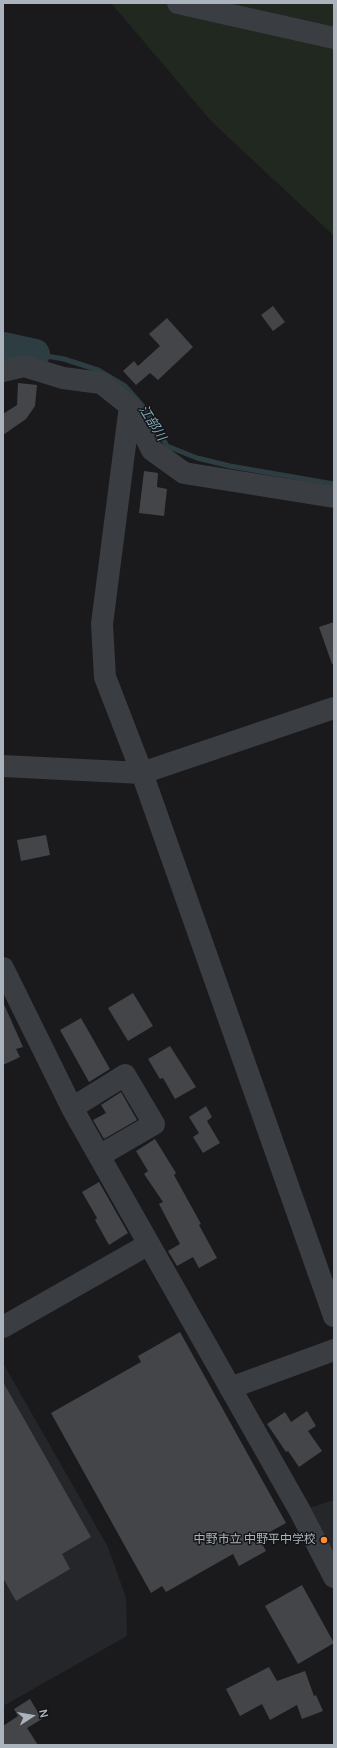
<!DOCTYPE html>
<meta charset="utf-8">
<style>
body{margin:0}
#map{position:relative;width:337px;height:1748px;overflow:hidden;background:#1a1a1c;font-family:Manrope,sans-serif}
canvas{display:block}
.frame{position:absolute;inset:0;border:4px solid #abb4bd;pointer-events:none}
.north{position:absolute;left:12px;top:1696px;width:40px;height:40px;-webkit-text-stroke:3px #141517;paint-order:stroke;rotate:78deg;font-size:11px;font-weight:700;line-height:16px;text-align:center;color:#abb4bd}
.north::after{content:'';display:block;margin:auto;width:14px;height:18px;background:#abb4bd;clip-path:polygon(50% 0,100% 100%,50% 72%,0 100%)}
</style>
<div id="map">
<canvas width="337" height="1748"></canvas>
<div class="frame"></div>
<div class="north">N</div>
</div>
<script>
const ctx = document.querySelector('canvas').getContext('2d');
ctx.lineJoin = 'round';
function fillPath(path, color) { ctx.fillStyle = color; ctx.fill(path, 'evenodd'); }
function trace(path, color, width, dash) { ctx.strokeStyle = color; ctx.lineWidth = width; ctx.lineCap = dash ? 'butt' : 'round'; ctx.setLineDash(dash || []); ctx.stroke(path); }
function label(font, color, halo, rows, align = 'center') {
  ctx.font = font + ' Manrope,"Noto Sans JP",sans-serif'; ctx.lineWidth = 3; ctx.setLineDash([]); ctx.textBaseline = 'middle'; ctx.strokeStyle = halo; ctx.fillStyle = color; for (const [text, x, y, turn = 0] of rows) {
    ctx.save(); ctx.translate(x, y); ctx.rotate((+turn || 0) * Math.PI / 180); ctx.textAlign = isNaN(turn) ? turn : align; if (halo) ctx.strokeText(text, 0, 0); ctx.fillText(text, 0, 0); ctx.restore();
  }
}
const built = new Path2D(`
 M3,1363L108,1547L126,1598L127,1636L3,1706Z
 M334,1500V1577L300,1511Z`);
const green = new Path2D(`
 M111,3H334V236L212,122Z`);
const stream = new Path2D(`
 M35,354L64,359L98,370L125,386L148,412L167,446L197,458L230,466L334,484`);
const river = new Path2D(`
 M3,347L35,354`);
const building = new Path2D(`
 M273,306L285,322L273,331L261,315Z
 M167,318L193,347L158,380L150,373L136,385L123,371L134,361L138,366L160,346L149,334Z
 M18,383L37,385L35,406L26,419L3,435V414L17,405Z
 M144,471L158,473L157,487L167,489L164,516L139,513Z
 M334,622V664H332L319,627Z
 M46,835L50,855L21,861L17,840Z
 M133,993L153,1026L128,1041L108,1008Z
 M3,1002L23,1047L16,1049L20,1057L3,1065Z
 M81,1018L110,1069L89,1082L60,1030Z
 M170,1046L196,1087L175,1099L163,1078L160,1079L148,1059Z
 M121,1092L137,1120L104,1139L93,1120L106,1113L101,1105Z
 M206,1106L212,1117L207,1121L220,1143L203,1153L193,1137L199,1133L189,1117Z
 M155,1139L176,1173L174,1175L201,1224L199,1225L217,1258L199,1268L193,1257L177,1266L168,1251L180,1244L159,1204L163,1202L144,1174L148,1171L136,1151Z
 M99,1182L128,1233L109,1245L95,1220L97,1218L82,1192Z
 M180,1332L286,1523L259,1538L266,1551L239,1566L233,1554L166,1592L162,1586L151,1593L51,1413L141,1362L138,1356Z
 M3,1382L91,1537L62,1554L70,1569L16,1601L3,1578Z
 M307,1411L316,1426L308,1431L322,1451L299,1467L288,1451L286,1452L267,1424L285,1412L291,1422Z
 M302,1585L334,1643L298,1664L265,1606Z
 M269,1667L277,1681L305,1671L314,1696L316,1695L323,1711L302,1719L297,1705L270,1720L262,1704L240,1716L226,1689Z
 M30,1699L42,1719L27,1728L38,1745H3V1726L18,1716L14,1709Z`);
const minor = new Path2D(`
 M178,3L334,38
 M3,371L24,366L63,378L101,383L130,406L152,450L184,473L334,497
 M130,406L102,624L105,677L142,773L334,1316
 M3,766L142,773L334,708
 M3,968L72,1108L300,1511L334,1577
 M72,1108L125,1075L154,1124L99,1156
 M3,1327L149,1244
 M230,1388L334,1350`);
const markers = [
 [324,1540,4,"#ff8b2f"]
];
const poiNames = [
 ["中野市立 中野平中学校",316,1540]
];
const waterNames = [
 ["江部川",152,423,58]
];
fillPath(built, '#252629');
fillPath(green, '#20281f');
trace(stream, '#2e3d42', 5);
trace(river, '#2e3d42', 30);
fillPath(building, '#434549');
trace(minor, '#3a3d42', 22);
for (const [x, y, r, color] of markers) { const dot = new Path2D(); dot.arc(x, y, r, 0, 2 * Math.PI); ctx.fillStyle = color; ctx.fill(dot); trace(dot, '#141517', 1.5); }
label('12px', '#abb4bd', '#141517', poiNames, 'right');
label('italic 13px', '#80abba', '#141517', waterNames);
</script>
